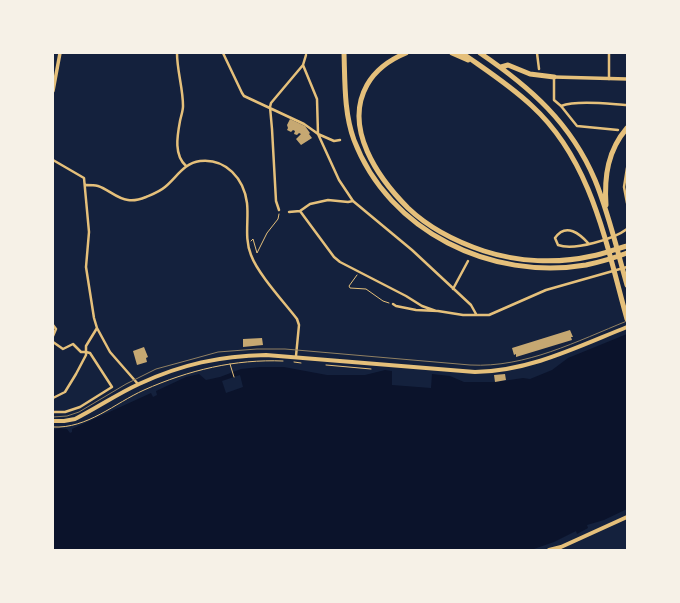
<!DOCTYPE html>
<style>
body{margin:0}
#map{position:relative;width:680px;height:603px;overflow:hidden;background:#14213d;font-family:"DM Sans",sans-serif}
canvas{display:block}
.frame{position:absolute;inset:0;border:54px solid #f6f1e7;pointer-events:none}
</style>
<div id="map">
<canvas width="680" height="603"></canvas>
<div class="frame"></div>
</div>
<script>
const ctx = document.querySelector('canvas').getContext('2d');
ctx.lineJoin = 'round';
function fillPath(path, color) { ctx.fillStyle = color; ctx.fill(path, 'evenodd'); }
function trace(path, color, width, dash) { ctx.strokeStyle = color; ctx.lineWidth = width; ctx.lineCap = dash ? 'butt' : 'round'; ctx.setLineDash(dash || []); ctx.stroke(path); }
const water = new Path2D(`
 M627,334V509L604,520L587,525L588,528L577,534L576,531L554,542L531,550H53V430L60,428L67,429L70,433L72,432V429L151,393L153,397L157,395L156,391L186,377L199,374L206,380L220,377L241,369L260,367H284L327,375H365L385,370L392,371V385L431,388L432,374L450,376L464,382H496L523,378L530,379L552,370L568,358Z`);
const pier = new Path2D(`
 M240,375L243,387L226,393L222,381Z`);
const building = new Path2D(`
 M290,119L305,126L310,133L309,134L312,138L301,145L296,139L301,134L299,133L297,135L294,134L295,131L293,130L291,132L287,130L288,128L287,125Z
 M570,330L573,337H571L572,340L516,357V354L514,355L512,348Z
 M262,338L263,345L243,347V339Z
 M144,347L148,357L146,358L147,362L137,365L133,351Z
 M505,374L506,380L495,382L494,375Z`);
const path = new Path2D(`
 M251,241L253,239L257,253L267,233L278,219L279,214
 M357,275L349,286L350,288L366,289L383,301L389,303
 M294,362L301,363
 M230,364L234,377
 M326,365L371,369
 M53,427C87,429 115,403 144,390C189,370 235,359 283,361`);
const minor = new Path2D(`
 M177,53C177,71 183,88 183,106C183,111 181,116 180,121C177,137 174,155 186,166
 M223,53L242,93L244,96L304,124L314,131L318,134L339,180L353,201L412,250L471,305L476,314
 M537,53L539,69
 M303,65L306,55
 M554,77V100L561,106L577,126L618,130
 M609,79V53
 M561,106C577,100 609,104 627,105
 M53,160L84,178L89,232L86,267L94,318L97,328L110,352L138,384
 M627,168L624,187L627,203
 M86,185C90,185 94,185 98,186C108,189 117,199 128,200C134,201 141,199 146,197C153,194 159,192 165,187C177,177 184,163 200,161C226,158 244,179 247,203C249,220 244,238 251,255C258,274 283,301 297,319L299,325L296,356
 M279,210L276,201L272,129L270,107L271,103L303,65L317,99L318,134L334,141L340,140
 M300,211L334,257L340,262L406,296L422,306L436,311
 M289,212L300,211L310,204L328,200L348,202L353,201
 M589,244C580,234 566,222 555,238L558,245C574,251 614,239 627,229
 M453,289L468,261
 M393,304L396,306L416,310L438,311L463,315H489L546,290L627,267
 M53,325L56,329L53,336
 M53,342L63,349L73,344L81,352H86L90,353L112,387L80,407L65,412H53
 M53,398L65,392L76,374L86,355V346L97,328`);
const tertiary = new Path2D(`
 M554,77L627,79
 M53,91L60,53`);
const secondary = new Path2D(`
 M549,550L561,547L627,517`);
const primary = new Path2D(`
 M53,421H64L75,419C97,408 117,394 139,384C182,364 220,356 266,355L475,372C530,371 577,347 627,327`);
const motorway = new Path2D(`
 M344,53C345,82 344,113 354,140C389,232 492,281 586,265C600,262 614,258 627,253
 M406,53C389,60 376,69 367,85C343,128 378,178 408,208C429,228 457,242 484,251C518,262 557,264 592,256C604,254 615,249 627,246
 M452,53L468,60
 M462,53C486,70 511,86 532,106C592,161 606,244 627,319
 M480,53C530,87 571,123 595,180C609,214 617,250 627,285
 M501,67L508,65L530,74L554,77
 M606,205C604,176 608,150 627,128`);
const tram = new Path2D(`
 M53,417L67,416L79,412L126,384L156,369L189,360L218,352L257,349H285L470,365C526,368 577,341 627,321`);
fillPath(water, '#0b132b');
fillPath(pier, '#14213d');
fillPath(building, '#c6a872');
trace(path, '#e5c07b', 1);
trace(minor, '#e5c07b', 2.5);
trace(tertiary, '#e5c07b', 3.5);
trace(secondary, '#e5c07b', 4);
trace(primary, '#e5c07b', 4);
trace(motorway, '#e5c07b', 5);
trace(tram, '#918062', 1);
</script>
